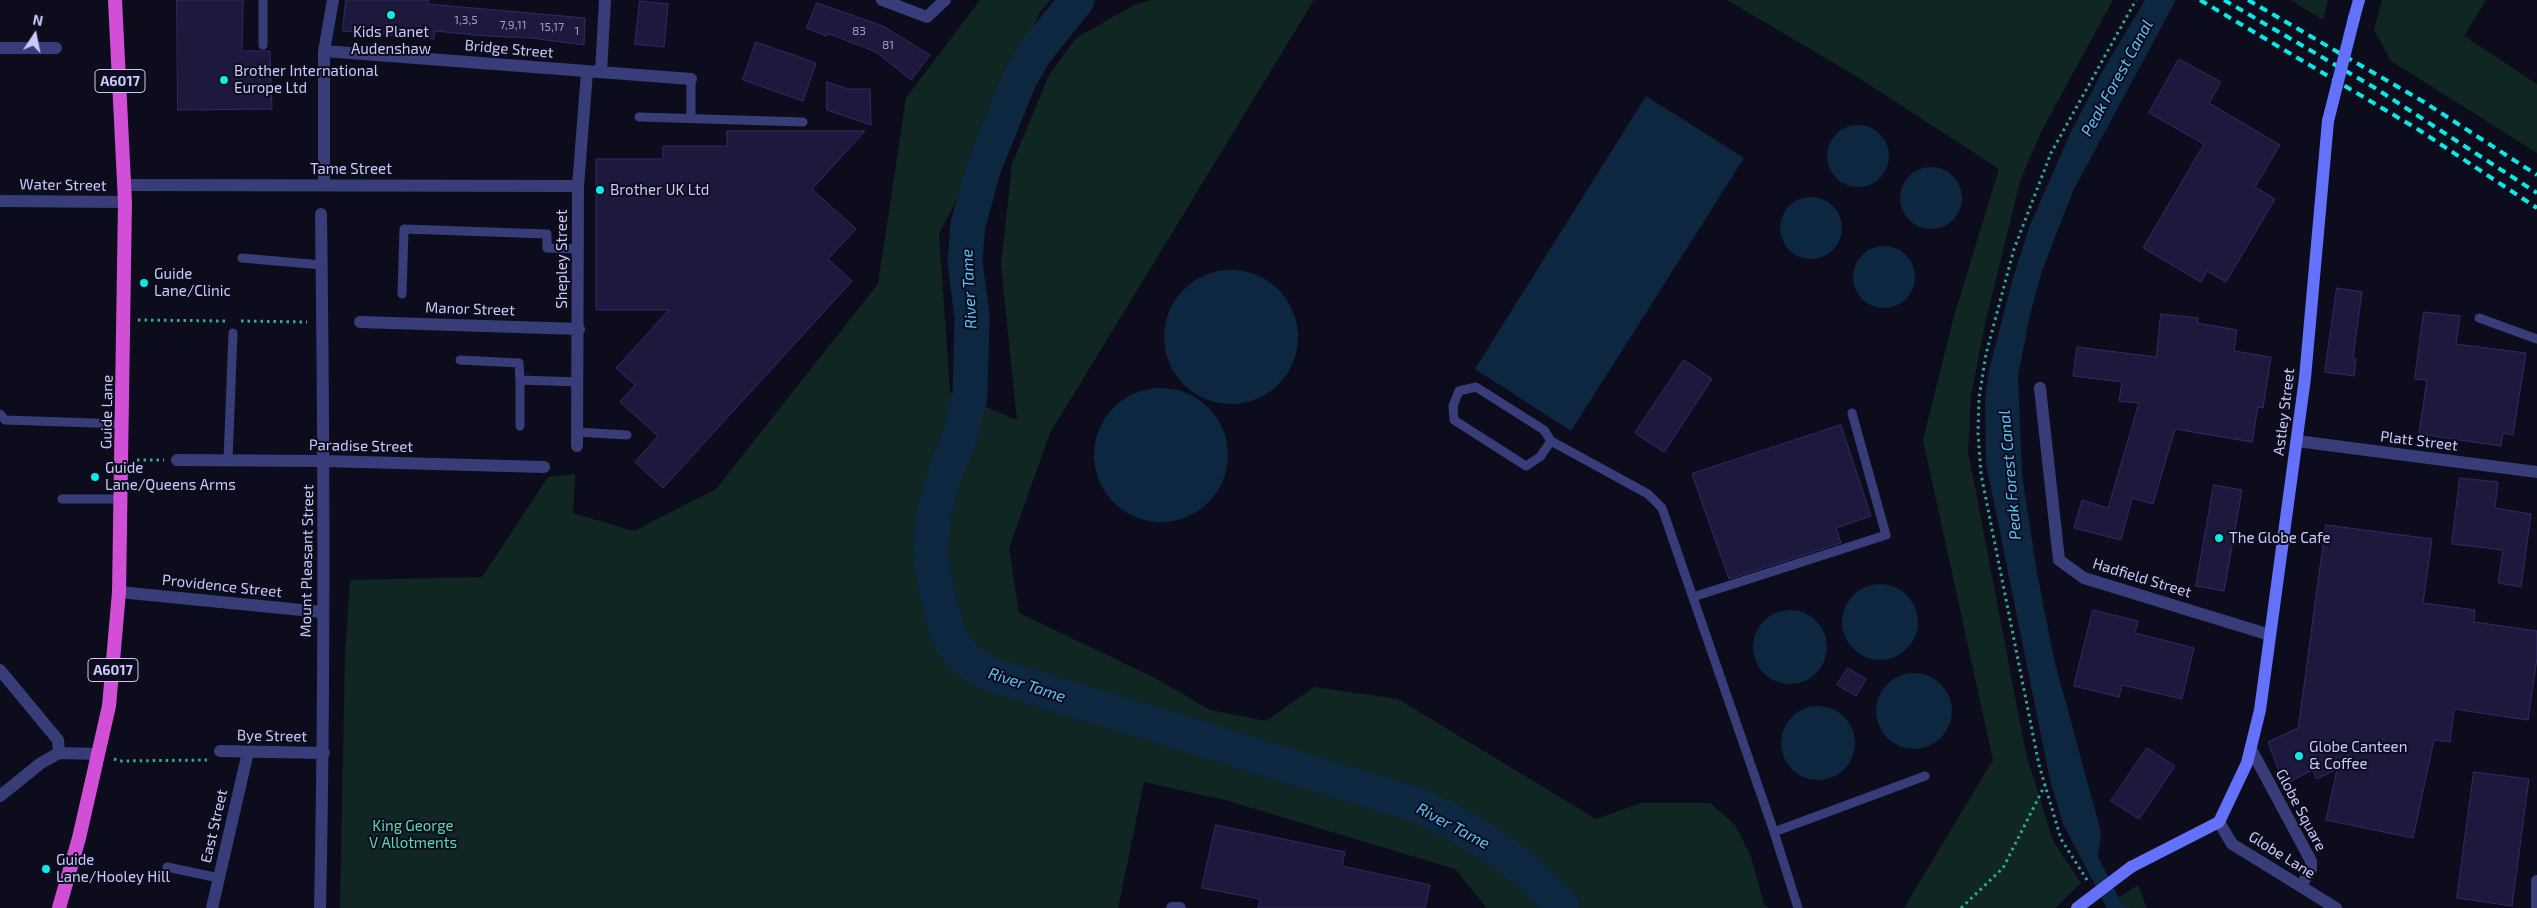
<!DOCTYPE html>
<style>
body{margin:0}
#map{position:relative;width:2537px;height:908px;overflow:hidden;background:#0d0c1d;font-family:"Exo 2",sans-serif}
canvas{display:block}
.north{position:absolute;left:10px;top:10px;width:50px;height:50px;-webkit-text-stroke:4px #0d0c1d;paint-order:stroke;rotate:11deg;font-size:14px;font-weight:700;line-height:20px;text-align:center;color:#c9c9fd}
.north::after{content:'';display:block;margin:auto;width:18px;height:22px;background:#c9c9fd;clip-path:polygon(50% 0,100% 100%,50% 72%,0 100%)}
</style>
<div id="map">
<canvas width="2537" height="908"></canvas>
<div class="north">N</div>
</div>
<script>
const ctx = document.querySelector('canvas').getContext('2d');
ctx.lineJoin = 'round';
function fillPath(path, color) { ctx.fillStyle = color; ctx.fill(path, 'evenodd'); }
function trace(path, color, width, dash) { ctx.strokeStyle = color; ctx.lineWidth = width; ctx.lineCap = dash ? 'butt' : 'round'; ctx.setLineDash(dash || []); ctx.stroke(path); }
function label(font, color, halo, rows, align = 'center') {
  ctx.font = font + ' "Exo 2",sans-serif'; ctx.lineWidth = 4; ctx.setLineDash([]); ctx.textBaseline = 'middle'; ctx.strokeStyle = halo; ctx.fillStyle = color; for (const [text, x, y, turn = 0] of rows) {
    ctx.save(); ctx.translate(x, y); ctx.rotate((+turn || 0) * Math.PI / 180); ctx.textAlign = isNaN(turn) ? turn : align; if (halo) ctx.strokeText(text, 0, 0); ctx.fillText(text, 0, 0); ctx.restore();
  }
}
const green = new Path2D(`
 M980,0H1051L1041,10L965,183L939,234L950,392L1017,420L1001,265L1012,164L1049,75L1076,38L1134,5L1150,0H1314L1050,433L1009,548L1019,613L1153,677L1210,710L1266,721L1314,687L1398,699L1596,819L1641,803H1710L1735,825L1751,857L1764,904L1769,908H1487L1455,869L1225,800L1144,782L1118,908H340L345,654L350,580L482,577L548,477L575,474L573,513L634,531L716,489L878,284L906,98Z
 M1727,0H2113L2041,132L2020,181L1985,324L1971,396L1968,451L2026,754L2053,841L2081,883L2055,908H1904L1993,760L1923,440L1954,316L1999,169L1856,76Z
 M2291,0H2328L2323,20Z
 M2382,0H2486L2464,36L2537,84V153L2391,61L2374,30Z
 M2138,885L2147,908H2133L2122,904L2118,898Z`);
const water = new Path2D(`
 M2145,0H2176L2073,191L2042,271L2030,315L2018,376L2022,475L2037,573L2054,659L2101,832L2098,857L2122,904L2133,908H2107L2063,824L2050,780L1986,463L1985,400L1989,370L2013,278L2030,225L2070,134L2102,72Z
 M1646,96L1744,158L1571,431L1475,369Z
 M1827 156a31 31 0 1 1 62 0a31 31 0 1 1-62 0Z
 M1900 198a31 31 0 1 1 62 0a31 31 0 1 1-62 0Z
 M1780 228a31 31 0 1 1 62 0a31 31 0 1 1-62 0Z
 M1853 277a31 31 0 1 1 62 0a31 31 0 1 1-62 0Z
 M1164 337a67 67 0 1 1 134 0a67 67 0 1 1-134 0Z
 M1094 455a67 67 0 1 1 134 0a67 67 0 1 1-134 0Z
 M1842 622a38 38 0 1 1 76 0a38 38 0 1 1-76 0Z
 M1753 647a37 37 0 1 1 74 0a37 37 0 1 1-74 0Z
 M1876 711a38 38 0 1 1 76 0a38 38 0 1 1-76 0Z
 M1781 743a37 37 0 1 1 74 0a37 37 0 1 1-74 0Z`);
const river = new Path2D(`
 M1077,0L1036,51L1020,78L984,167L968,224L965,262L972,316L970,396L960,434L940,488L933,518L931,560L940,607L951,641L966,660L987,673L1423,807C1473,831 1528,863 1562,908`);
const building = new Path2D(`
 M177,0H243L242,51H270L272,109L178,110Z
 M346,0H429L428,4L585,18L584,45L532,38L486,36L435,31L434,39L343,31Z
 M640,1L668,4L664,47L635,44Z
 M817,3L883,26L930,55L911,80L876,52L827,33L826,36L807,28Z
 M756,42L816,63L803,101L743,80Z
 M2179,59L2221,82L2209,103L2280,145L2255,187L2275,199L2226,282L2207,271L2201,282L2143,248L2204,144L2149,113Z
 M827,82L848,89H870L871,125L827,110Z
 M727,131H865L812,189L856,229L828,259L852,281L663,488L635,462L658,436L620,402L635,385L616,368L669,310H596V159H663V146H727Z
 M2337,288L2362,292L2353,358L2356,359L2354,376L2325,372Z
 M2424,312L2460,316L2456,344L2526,353L2513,435L2503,433L2501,446L2419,434L2427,380L2415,379Z
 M2161,314L2198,318L2197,323L2237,330L2234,351L2271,357L2263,408L2258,407L2252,442L2175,429L2153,504L2132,498L2121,540L2074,528L2082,500L2108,508L2139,403L2119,401L2122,382L2073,376L2077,347L2156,357Z
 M1684,360L1712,379L1664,452L1635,433Z
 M1841,425L1871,516L1836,528L1841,543L1729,579L1692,474Z
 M2460,478L2498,482L2495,508L2531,514L2521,587L2498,583L2503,550L2452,544Z
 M2214,485L2242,490L2224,591L2196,586Z
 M2326,525L2432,539L2423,603L2475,610L2474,622L2537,631V658L2528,720L2454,709L2450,742L2434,740L2413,838L2326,820L2337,769L2317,779L2312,770L2284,785L2268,742L2298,728Z
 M2093,610L2138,621L2135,633L2194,648L2182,699L2122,685L2119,697L2074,686Z
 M1848,668L1866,679L1856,696L1837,685Z
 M2147,748L2175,766L2139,819L2111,801Z
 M2474,772L2529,779L2512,906L2457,898Z
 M1216,825L1345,852L1342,866L1430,885L1425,908H1258L1260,899L1202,888Z`);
const path = new Path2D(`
 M138,320L227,321
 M241,321L307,322
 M137,460H164
 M114,759L120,761L207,760
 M2087,880L2061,839L2039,765L1981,474L1978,433L1979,398L1986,354L2014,249L2051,153L2136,0
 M1961,908L2003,868L2045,785`);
const service = new Path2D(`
 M263,0V45
 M639,117L803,122
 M691,118V79
 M242,258L322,265
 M402,294L404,229L547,234V248L578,249
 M2479,318L2537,339
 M460,360L519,363L520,380L578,382
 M0,414L5,420L123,424
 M520,426V380
 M577,432L627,435
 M1551,441L1540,457L1526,466L1454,420L1453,406L1459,391L1476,387L1544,430L1551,441L1648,494L1662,508L1774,832L1798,908
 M228,460L233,333
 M62,499H122
 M1693,597L1886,535L1852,413
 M1774,832L1925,776
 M167,867L219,878`);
const minor = new Path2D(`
 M882,0L927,17L945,0
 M0,48H56
 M324,51L691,79
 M601,72L605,0
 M125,185L578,186
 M324,185V51L333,0
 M0,201L125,202
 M360,322L579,329
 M2040,388L2059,560L2084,578L2270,635
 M2297,441L2537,472
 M577,446L578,186L587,72
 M177,460L324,461L544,467
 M119,592L322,612
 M0,670L58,740L59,753
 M2251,749L2311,861V869L2301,886
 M220,751L324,753
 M0,796L41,763L59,753L98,754
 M212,908L248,752
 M320,908C325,677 324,445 321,214
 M1172,908H1180
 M2537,908V881`);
const tertiary = new Path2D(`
 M2219,822L2232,844L2336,908`);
const secondary = new Path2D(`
 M2354,18L2359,0
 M2131,867L2219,822L2247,763L2260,710L2305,378L2328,121`);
const trunk = new Path2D(`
 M59,908L79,838L109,706L119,592L125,202L115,0`);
const rail = new Path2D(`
 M2200,0L2419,130L2537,208
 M2224,0L2375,88L2537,193
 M2248,0L2424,102L2537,175`);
const secondaryBridge = new Path2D(`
 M2328,121L2354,18
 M2077,908L2131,867`);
const markers = [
 [391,15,5,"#07ece8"],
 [224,80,5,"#07ece8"],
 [600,190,5,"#07ece8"],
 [144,283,5,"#07ece8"],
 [95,477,5,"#07ece8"],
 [2219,538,5,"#07ece8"],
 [2299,756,5,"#07ece8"],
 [46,869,5,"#07ece8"]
];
const numberNames = [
 ["1,3,5",466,20],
 ["7,9,11",513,25],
 ["15,17",552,27],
 ["1",577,31],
 ["83",859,31],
 ["81",888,45]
];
const shields = [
 [120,81,50],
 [113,670,50]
];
const shieldNames = [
 ["A6017",120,81],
 ["A6017",113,670]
];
const poiNames = [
 ["Kids Planet",391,32,"center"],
 ["Audenshaw",391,49,"center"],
 ["Brother International",234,71],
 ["Europe Ltd",234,88],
 ["Brother UK Ltd",610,190],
 ["Guide",154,274],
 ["Lane/Clinic",154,291],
 ["Guide",105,468],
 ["Lane/Queens Arms",105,485],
 ["The Globe Cafe",2229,538],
 ["Globe Canteen",2309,747],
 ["& Coffee",2309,764],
 ["Guide",56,860],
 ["Lane/Hooley Hill",56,877]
];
const streetNames = [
 ["Bridge Street",509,49,5],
 ["Tame Street",351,169],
 ["Water Street",63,185,1],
 ["Shepley Street",562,259,-90],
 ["Manor Street",470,309,2],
 ["Guide Lane",107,412,-89],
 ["Astley Street",2284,412,-83],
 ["Platt Street",2419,441,7],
 ["Paradise Street",361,446,1],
 ["Mount Pleasant Street",307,561,-89],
 ["Hadfield Street",2142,578,17],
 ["Providence Street",222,586,6],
 ["Bye Street",272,736,1],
 ["Globe Square",2301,810,62],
 ["East Street",214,826,-77],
 ["Globe Lane",2282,855,32]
];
const parkNames = [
 ["King George",413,826],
 ["V Allotments",413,843]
];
const waterNames = [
 ["Peak Forest Canal",2117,78,-61],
 ["River Tame",969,289,-93],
 ["Peak Forest Canal",2010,475,-95],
 ["River Tame",1027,685,18],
 ["River Tame",1453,826,28]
];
fillPath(green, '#0f2623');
fillPath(water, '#0d2740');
trace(river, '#0d2740', 35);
fillPath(building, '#1c193d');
trace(building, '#302b68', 1);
trace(path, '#30ab95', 3, [2.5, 4]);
trace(service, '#383d7a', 9);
trace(minor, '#383d7a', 12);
trace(tertiary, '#383d7a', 12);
trace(secondary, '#6371fb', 12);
trace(trunk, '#d14ed6', 14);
trace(rail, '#07ece8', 4, [8, 6]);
trace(secondaryBridge, '#6371fb', 12);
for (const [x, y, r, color] of markers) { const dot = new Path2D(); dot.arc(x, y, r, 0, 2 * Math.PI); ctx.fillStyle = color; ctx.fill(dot); trace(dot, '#0d0c1d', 2); }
label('12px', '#9e9dcd', null, numberNames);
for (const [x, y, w] of shields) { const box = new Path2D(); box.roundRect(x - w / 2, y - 11.5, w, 23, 4); ctx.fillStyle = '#0d0c1d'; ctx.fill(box); trace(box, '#c9c9fd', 1); }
label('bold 14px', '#c9c9fd', null, shieldNames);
label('15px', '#c9c9fd', '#0d0c1d', poiNames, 'left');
label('15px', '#c9c9fd', '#0d0c1d', streetNames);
label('15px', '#59daab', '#0d0c1d', parkNames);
label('italic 16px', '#5ac3fa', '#0d0c1d', waterNames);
</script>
